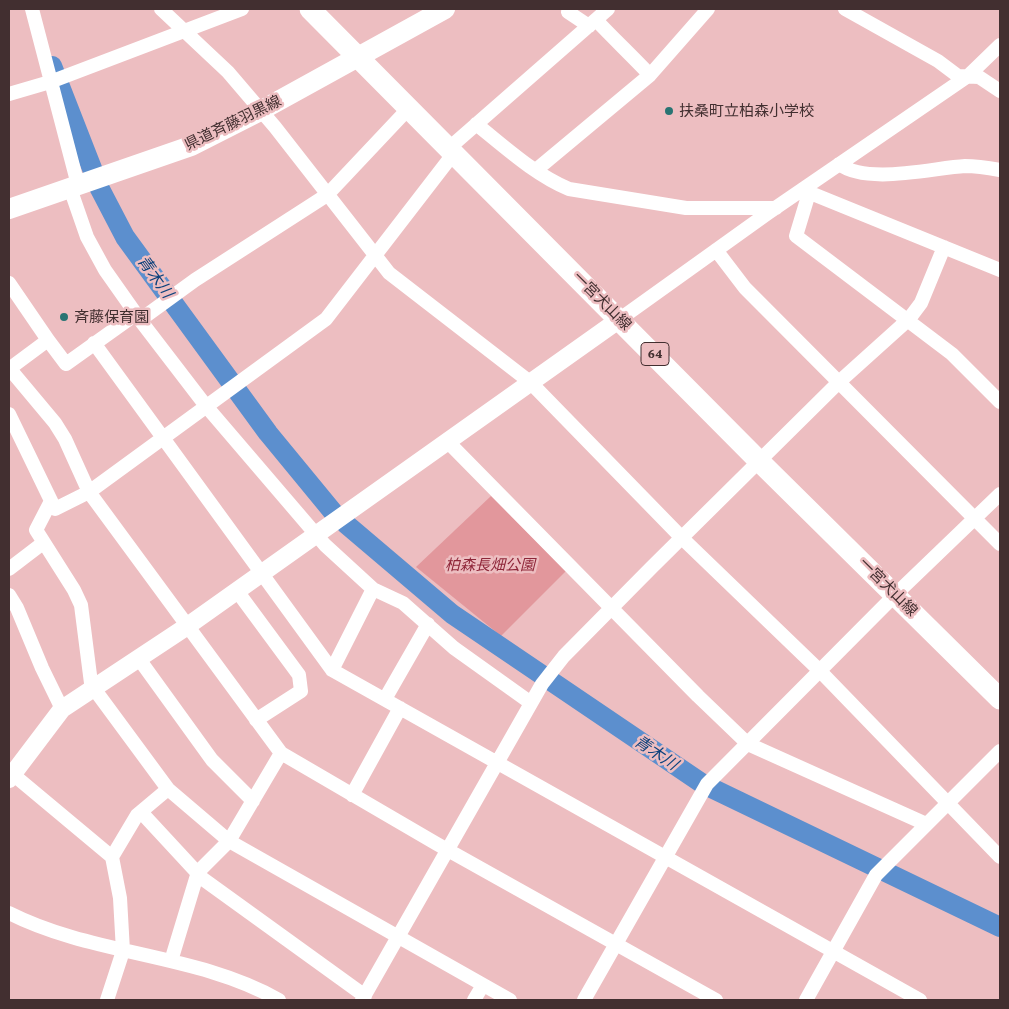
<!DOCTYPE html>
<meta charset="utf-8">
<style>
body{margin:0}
#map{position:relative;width:1009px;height:1009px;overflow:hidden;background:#edbec1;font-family:"Crimson Pro",serif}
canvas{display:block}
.frame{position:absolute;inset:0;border:10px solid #422f30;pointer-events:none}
</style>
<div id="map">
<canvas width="1009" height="1009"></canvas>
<div class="frame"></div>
</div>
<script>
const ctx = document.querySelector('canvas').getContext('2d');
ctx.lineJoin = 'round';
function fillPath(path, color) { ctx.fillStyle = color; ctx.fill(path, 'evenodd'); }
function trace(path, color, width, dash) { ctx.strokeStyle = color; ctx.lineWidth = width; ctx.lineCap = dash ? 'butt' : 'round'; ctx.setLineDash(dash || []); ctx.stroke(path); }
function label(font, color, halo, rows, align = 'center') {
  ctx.font = font + ' "Crimson Pro","Noto Sans JP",serif'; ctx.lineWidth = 5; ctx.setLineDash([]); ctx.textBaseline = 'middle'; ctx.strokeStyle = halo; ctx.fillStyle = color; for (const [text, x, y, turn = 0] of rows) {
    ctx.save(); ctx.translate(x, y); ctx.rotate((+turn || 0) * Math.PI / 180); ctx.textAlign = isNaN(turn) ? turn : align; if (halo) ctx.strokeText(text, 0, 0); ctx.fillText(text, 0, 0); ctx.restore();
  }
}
const green = new Path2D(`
 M491,496L566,571L501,636L416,567Z`);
const river = new Path2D(`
 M52,66L100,189L125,237L268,433L333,512
 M346,524L452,614L703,784L1000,927`);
const minor = new Path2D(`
 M32,9L78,185
 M161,9L228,72L275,127L389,273L530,382L683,539L820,671L1000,857
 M845,9L938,61L958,76L979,77L1000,91
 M568,12L589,26
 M596,20C614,39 632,56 650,75
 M9,94L50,82L242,9
 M476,124C505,147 535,175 569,189L686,208H776
 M448,149L608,9
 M839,164C867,185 932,168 965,166C977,166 989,168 1000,170
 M536,170L650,75L708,9
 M70,188L87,237L105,270L136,314
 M803,190L1000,270
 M809,193L796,236L952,354L1000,402
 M716,250L745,288L1000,544
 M9,283L48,340
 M620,319L768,213L968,76L1000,45
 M140,320L206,406L325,545L373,589L403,603L454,648L531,703
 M94,343L332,670L920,1000
 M9,368L55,423L65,439L89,492L281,753L437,844L716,1000
 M9,369L48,340L66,364L136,314L140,320L195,280L327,195L409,108
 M9,414L55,509L89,492L326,319L454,153
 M448,442L698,696L748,744L926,824
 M51,501L36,530L74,590L81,605L91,683L95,690L168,789L229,841L510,1000
 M9,569L43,543
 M237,591L299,675L301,691L256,720
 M9,595L17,608L42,668L62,709
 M139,659L212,760L253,801
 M332,670L373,589
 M385,699L428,624
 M9,771L112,857L120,898L123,951L107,1000
 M352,795L400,708
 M141,812L203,879L365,996
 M112,857L137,815L168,789
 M9,913C94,956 196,953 279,1000
 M171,961L198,872L229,841L281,753
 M362,1000L542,684L564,656L652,567L839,382L909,319L921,303L944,247
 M474,1000L483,985
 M584,1000L707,784L896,594L1000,494
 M806,1000L876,875L1000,751`);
const tertiary = new Path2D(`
 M9,779L62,709L186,627L620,319`);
const secondary = new Path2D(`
 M9,209L191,146L260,111L445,9`);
const primary = new Path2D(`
 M310,9L759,461L1000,699`);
const markers = [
 [669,111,5,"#297473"],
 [64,317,5,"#297473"]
];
const shields = [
 [655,354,28]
];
const shieldNames = [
 ["64",655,354]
];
const poiNames = [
 ["扶桑町立柏森小学校",679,111],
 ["斉藤保育園",74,317]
];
const streetNames = [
 ["県道斉藤羽黒線",233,123,-26],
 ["一宮犬山線",602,301,45],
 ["一宮犬山線",888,587,45]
];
const parkNames = [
 ["柏森長畑公園",490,565]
];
const waterNames = [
 ["青木川",155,277,54],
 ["青木川",656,753,34]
];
fillPath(green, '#e2979c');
trace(river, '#5c8fce', 20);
trace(minor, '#fff', 14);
trace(tertiary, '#fff', 18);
trace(secondary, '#fff', 20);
trace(primary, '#fff', 21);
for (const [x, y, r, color] of markers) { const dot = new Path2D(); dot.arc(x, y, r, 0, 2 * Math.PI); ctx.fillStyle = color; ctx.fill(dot); trace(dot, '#edbec1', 2); }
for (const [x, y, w] of shields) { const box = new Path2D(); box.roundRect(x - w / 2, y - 11.5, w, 23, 4); ctx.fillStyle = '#edbec1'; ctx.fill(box); trace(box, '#422f30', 1); }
label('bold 14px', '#422f30', null, shieldNames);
label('15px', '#422f30', '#edbec1', poiNames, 'left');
label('15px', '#422f30', '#edbec1', streetNames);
label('italic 15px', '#8f2639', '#edbec1', parkNames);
label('italic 16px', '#0e437d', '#edbec1', waterNames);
</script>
